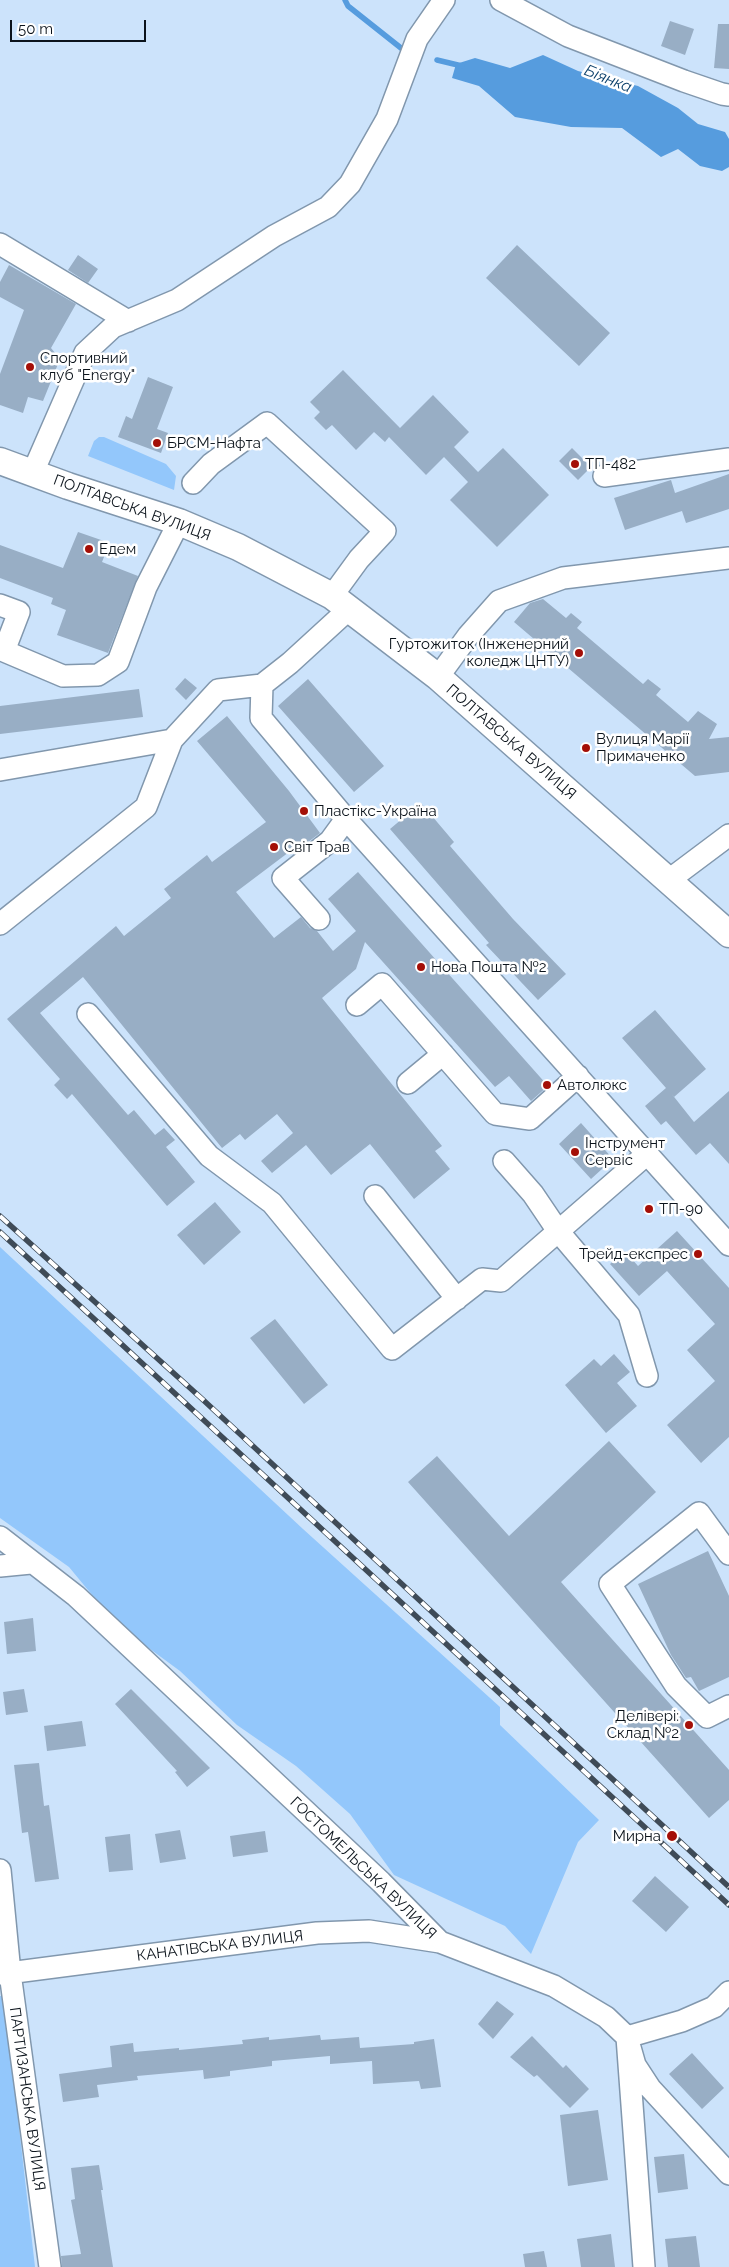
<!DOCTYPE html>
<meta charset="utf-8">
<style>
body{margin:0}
#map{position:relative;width:729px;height:2267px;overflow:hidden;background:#cce3fb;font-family:Raleway,sans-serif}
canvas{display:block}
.scale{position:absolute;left:10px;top:20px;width:136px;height:22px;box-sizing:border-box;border:2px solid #0b131b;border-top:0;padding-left:6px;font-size:15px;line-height:18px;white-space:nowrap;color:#0b131b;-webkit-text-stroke:4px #fff;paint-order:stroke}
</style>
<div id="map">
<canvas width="729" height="2267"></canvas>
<div class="scale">50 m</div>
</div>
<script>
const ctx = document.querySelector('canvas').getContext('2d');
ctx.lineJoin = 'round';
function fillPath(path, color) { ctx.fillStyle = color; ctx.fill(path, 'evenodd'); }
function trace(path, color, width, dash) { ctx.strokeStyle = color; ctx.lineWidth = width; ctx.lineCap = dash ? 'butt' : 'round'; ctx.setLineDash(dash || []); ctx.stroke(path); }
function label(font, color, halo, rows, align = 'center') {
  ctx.font = font + ' Raleway,sans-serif'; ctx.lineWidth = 5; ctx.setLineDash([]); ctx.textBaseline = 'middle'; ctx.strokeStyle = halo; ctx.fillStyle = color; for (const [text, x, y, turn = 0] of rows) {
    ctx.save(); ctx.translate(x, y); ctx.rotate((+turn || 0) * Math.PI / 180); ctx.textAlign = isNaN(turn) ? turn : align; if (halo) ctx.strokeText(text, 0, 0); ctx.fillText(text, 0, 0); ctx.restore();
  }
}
const green = new Path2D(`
 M99,437H104L166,464L176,476L174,490L88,456L94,441Z
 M0,1247L303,1529L500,1707V1725L599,1820L578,1842L531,1954L505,1926L394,1875L350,1814L296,1766L237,1725L180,1671L116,1624L69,1567L0,1518Z
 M0,1996H4L35,2267H0Z`);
const water = new Path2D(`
 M543,55L578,71L638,86L678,108L698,124L725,132L729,139V167L722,171L700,166L678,149L661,157L622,128L571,127L515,117L479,86L452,78L456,64L475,58L510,68Z`);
const stream = new Path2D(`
 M345,0L348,6L406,52
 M437,60L462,66`);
const building = new Path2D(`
 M670,21L694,29L685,55L661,46Z
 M718,24H729V69L714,68Z
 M517,245L610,333L579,366L486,278Z
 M78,255L98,269L88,283L68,270Z
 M9,265L76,304L51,348L60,359L43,401L28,397L23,413L0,405V374L24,310L0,297V282Z
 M343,370L400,428L433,395L469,432L454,447L478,472L503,448L549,495L497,547L450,500L468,482L444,457L426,475L389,437L385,442L374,432L356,450L332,425L326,430L314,418L320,412L310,402Z
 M148,377L173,387L157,429L168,433L161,453L118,437L126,416L132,419Z
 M572,448L591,467L578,480L559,461Z
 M729,474V509L686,523L682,511L625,530L614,498L671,480L675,493Z
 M78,532L104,541L108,547L102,562L138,576L108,653L57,635L66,610L51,604L53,598L0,578V545L63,568Z
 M543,599L566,618L571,613L582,622L577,628L643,684L648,679L661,689L656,695L688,722L698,711L717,724L709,739L729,737V772L695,776L514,622L530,603Z
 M185,678L197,688L186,700L175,689Z
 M308,679L384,766L354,792L278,706Z
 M139,689L143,717L0,734V706Z
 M227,716L289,791L320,833L303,846L301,843L236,892L274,938L301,917L310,928L317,931L333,951L356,931L328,899L358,872L548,1086L531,1101L509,1076L495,1087L365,942L356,969L322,998L442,1146L435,1151L450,1169L414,1199L370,1144L331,1175L306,1145L272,1173L261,1161L293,1133L277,1114L245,1140L240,1134L222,1148L83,977L40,1013L128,1115L134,1110L155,1135L164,1128L175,1140L166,1147L195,1182L167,1206L72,1094L67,1099L54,1085L60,1079L7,1019L116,926L124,936L171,898L164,889L207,855L212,862L266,822L197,741Z
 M421,803L454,842L450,846L513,919L566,974L538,1000L486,945L489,943L390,829Z
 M655,1010L706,1069L674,1097L671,1093L694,1122L729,1091V1164L710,1143L696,1155L666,1121L661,1125L645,1106L666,1088L622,1038Z
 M581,1123L613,1159L591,1179L559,1144Z
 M215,1202L241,1232L204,1265L177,1235Z
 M677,1231L729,1288V1437L701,1463L667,1425L715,1381L687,1350L715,1324L667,1271L639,1296L610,1264L625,1251L638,1266Z
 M275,1319L328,1385L304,1404L250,1338Z
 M614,1354L630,1372L617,1383L637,1406L606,1433L565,1385L594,1359L601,1366Z
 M609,1441L656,1492L561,1582L729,1770V1800L709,1818L408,1482L437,1456L509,1536Z
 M708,1551L729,1596V1677L699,1691L691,1677L686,1678L671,1655L638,1584Z
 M33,1618L36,1651L7,1654L4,1622Z
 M24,1689L28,1712L6,1715L3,1692Z
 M131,1689L210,1768L187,1787L175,1772L177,1771L115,1704Z
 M82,1721L86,1746L47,1751L44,1726Z
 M39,1763L44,1806L49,1805L59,1879L35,1882L28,1832L22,1833L14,1765Z
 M180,1830L186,1859L160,1863L155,1834Z
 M265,1831L268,1852L233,1857L230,1836Z
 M130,1834L133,1870L109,1872L105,1837Z
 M655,1876L689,1907L666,1932L632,1901Z
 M497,2001L514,2014L493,2039L478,2024Z
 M320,2035L321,2040L359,2037L360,2048L414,2044V2042L434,2039L441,2087L421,2089L419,2081L373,2084L372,2061L330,2064V2056L272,2061V2066L230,2071V2076L204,2079L203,2070L137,2076L138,2080L97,2085L99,2097L63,2102L59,2074L112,2067L110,2046L133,2043L134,2052L179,2048V2050L243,2044L242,2040L269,2037V2040Z
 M532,2036L563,2068L566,2065L589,2089L570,2108L537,2075L534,2077L510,2057Z
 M692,2053L724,2088L702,2109L669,2074Z
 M598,2110L608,2180L568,2186L560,2115Z
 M684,2154L688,2189L658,2193L654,2157Z
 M99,2165L103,2190H101L113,2267H62L61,2256L81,2254L71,2200L75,2199L71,2168Z
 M611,2234L615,2267H581L577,2239Z
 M696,2236L700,2267H668L665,2239Z
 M544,2251L547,2267H525L523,2254Z`);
const minor = new Path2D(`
 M501,0L568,36L684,81L722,94L729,95
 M0,244L128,321
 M33,472L85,353L113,327L177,300L274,236L328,207L350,184L387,119L417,39L444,0
 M604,476L729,459
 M193,483L211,464L267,423L385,531L359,559L332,596
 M0,605L19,612L4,651L63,676L98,675L118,662L146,587L179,522
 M349,609L290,663L262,685L261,718L346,819L729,1245
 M438,677L468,636L499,601L563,578L729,558
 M0,770L172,740
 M669,880L729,835
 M319,919L283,878L330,841L346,819
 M0,924L146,807L172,740L218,690L262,685
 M357,1005L382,984L495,1114L530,1119L578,1076
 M88,1014L209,1156L272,1203L392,1349L482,1279L501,1281L647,1154
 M408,1083L443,1054
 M504,1161L533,1194L558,1231L629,1315L647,1376
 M375,1196L457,1299
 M0,1537L76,1596L381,1882L440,1942L554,1986L606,2017L627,2037L635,2065L650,2088L729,2174
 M729,1554L699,1513L610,1584L676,1686L707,1717L729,1706
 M0,1566L31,1563
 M0,1870L10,1973L50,2267
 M0,1974L317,1933L369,1931L440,1942
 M644,2267L627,2037L682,2021L714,2007L729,1992`);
const major = new Path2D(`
 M0,461L68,486L179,522L238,547L332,596L438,677L729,934`);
const rail = new Path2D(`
 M0,1216L200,1397L729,1887
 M0,1232L729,1905`);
const markers = [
 [30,367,5,"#a40f07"],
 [157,443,5,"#a40f07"],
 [575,464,5,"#a40f07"],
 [89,549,5,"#a40f07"],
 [579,653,5,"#a40f07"],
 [586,748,5,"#a40f07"],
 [304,811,5,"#a40f07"],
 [274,847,5,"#a40f07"],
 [421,967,5,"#a40f07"],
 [547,1085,5,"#a40f07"],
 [575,1152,5,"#a40f07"],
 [649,1209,5,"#a40f07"],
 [698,1254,5,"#a40f07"],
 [689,1725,5,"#a40f07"],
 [672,1836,6,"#a40f07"]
];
const poiNames = [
 ["Спортивний",40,358],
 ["клуб \"Energy\"",40,375],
 ["БРСМ-Нафта",167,443],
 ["ТП-482",585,464],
 ["Едем",99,549],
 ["Гуртожиток (Інженерний",569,644,"right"],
 ["коледж ЦНТУ)",569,661,"right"],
 ["Вулиця Марії",596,739],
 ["Примаченко",596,756],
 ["Пластікс-Україна",314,811],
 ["Світ Трав",284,847],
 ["Нова Пошта №2",431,967],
 ["Автолюкс",557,1085],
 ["Інструмент",585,1143],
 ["Сервіс",585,1160],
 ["ТП-90",659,1209],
 ["Трейд-експрес",688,1254,"right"],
 ["Делівері:",679,1716,"right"],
 ["Склад №2",679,1733,"right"],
 ["Мирна",661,1836,"right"]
];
const streetNames = [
 ["ПОЛТАВСЬКА ВУЛИЦЯ",132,508,20],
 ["ПОЛТАВСЬКА ВУЛИЦЯ",511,742,41],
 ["ГОСТОМЕЛЬСЬКА ВУЛИЦЯ",363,1868,44],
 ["КАНАТІВСЬКА ВУЛИЦЯ",220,1946,-7],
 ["ПАРТИЗАНСЬКА ВУЛИЦЯ",27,2099,82]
];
const waterNames = [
 ["Біянка",608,79,22]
];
fillPath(green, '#93c7fb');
fillPath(water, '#569cde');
trace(stream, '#569cde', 5.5);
fillPath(building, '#98aec5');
trace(minor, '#8197ad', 24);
trace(major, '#8197ad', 29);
trace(minor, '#fff', 21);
trace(major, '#fff', 26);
trace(rail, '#3f4b57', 5.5);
trace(rail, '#fff', 4, [11]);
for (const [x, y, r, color] of markers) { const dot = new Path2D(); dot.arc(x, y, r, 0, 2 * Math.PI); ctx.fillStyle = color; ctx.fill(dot); trace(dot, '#fff', 2); }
label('15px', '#0b131b', '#fff', poiNames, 'left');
label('15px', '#0b131b', '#fff', streetNames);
label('italic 16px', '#0e426d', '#fff', waterNames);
</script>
